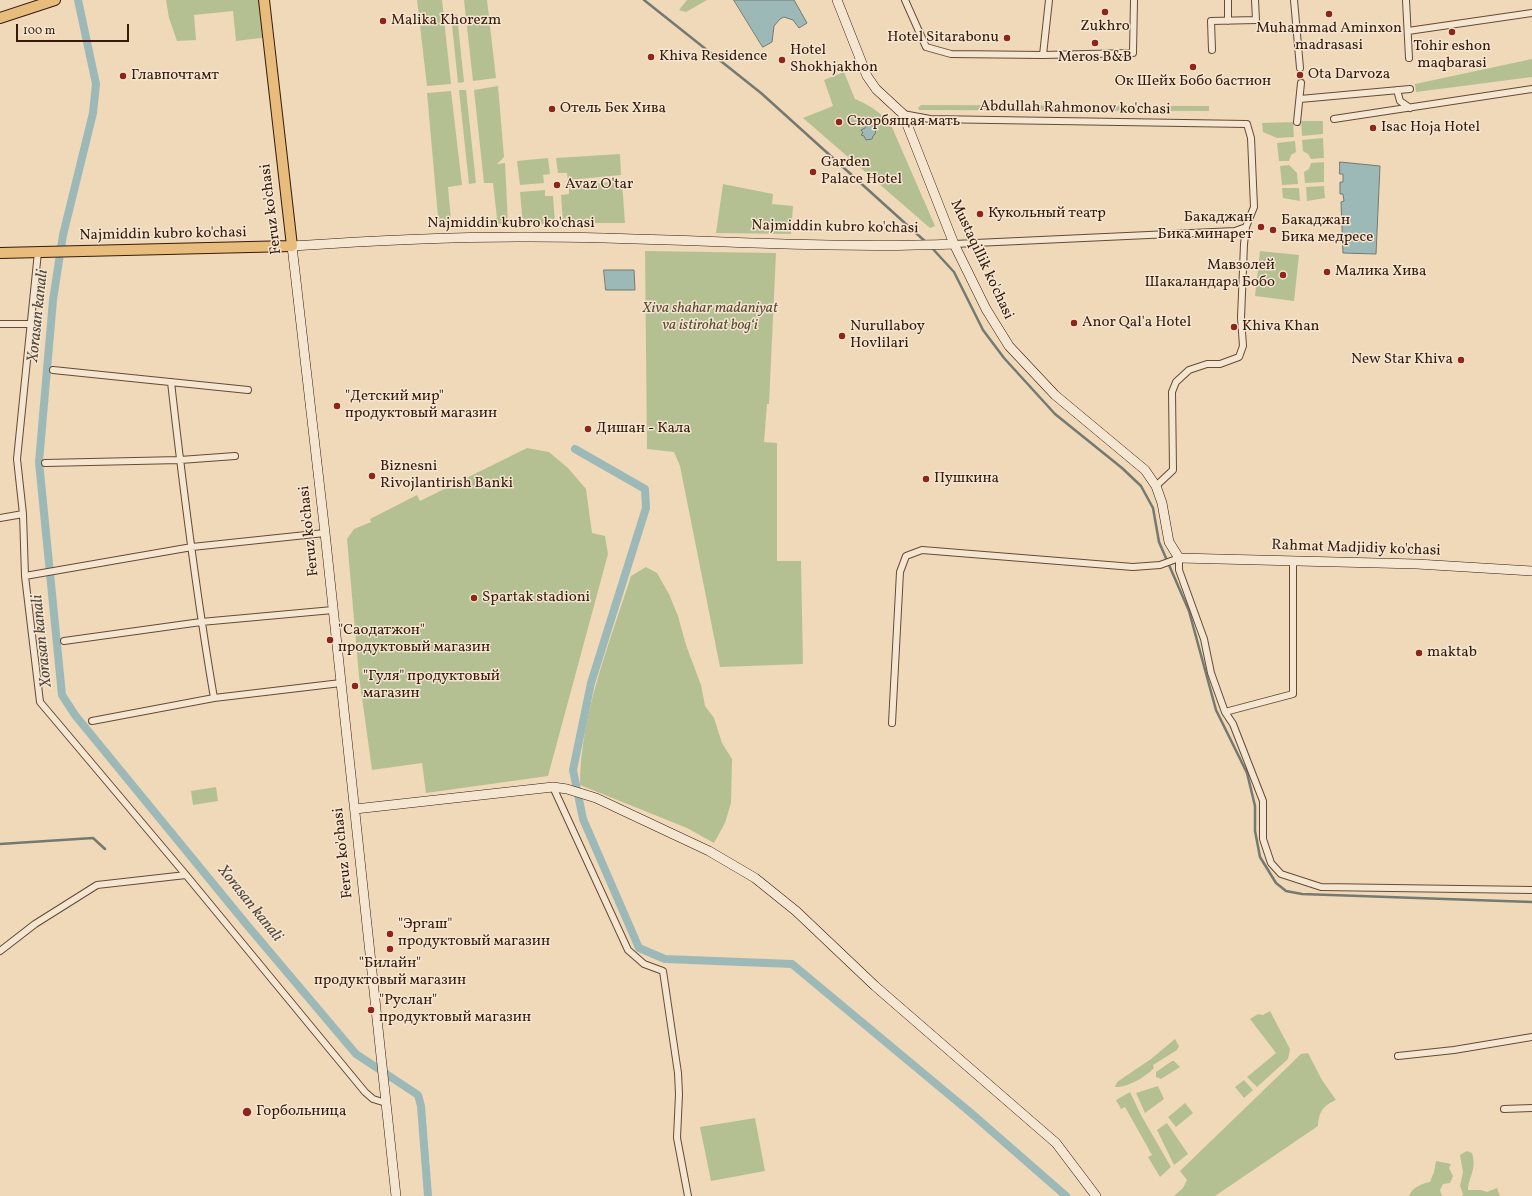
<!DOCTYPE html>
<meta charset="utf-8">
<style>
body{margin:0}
#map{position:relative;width:1532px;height:1196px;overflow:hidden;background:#efd9b9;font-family:Vollkorn,serif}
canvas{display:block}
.scale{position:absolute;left:16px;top:24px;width:113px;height:18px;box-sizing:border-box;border:2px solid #371a0b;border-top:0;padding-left:5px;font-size:12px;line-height:14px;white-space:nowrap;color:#371a0b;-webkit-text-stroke:3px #f5e6d2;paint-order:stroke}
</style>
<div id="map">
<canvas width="1532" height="1196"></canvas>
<div class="scale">100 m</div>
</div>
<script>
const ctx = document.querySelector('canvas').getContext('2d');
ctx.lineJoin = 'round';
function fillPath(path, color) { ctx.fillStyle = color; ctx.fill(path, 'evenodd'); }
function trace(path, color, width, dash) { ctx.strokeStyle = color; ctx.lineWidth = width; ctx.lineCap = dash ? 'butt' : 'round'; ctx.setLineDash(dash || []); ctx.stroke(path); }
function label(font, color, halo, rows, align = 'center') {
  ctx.font = font + ' Vollkorn,serif'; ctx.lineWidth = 3; ctx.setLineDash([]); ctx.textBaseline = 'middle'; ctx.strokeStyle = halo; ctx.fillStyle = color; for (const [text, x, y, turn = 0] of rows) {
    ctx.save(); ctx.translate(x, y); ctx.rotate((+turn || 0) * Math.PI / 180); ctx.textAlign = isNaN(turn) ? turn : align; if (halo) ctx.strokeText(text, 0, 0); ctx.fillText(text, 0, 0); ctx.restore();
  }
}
const green = new Path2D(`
 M166,0H264L269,37L236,41L233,11L194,15L196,40L177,41L169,18Z
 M417,0H442L451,84L427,86Z
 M464,0H487L496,78L473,81Z
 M687,0H707L686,12L679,10Z
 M451,15H457L464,82L458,83Z
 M1532,59V77L1416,92L1415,84Z
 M844,72L855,99C869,105 881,112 891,125L935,226L930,228L803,118L833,106L824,80Z
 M498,86L504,157L497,164L505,163L508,223L490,225L489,220L497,218L493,183H484L474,90Z
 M459,90H466L476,183L469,184Z
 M451,91L462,185L448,187L451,220L464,219L465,227L439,228L427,93Z
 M921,105L1209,106V111L919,110L918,108Z
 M1323,121V134L1302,136L1301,121Z
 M1293,122L1294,137L1277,138L1263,132L1262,123Z
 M1323,138L1324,158L1311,159L1308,154L1303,151L1302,140Z
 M1295,141L1296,152L1291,155L1289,161H1279L1277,143Z
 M620,154L621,175L568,180L567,173H558L556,158Z
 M548,158L550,174L543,175L544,183L520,185L517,161Z
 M1324,162V182L1305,183L1304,172L1309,169L1311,163Z
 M1289,165L1297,173L1298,184L1282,185L1280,166Z
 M622,181L625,223H563L561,195L569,194V186Z
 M723,184L773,194L772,204L793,206L791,234L716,233Z
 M1324,186L1325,198L1307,201L1306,187Z
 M1282,188H1299L1300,201L1283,198Z
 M545,190V196H553L555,223L523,226L520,192Z
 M645,251L776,253L769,404H767L764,442L777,443V561H801L803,664L720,667L680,466L674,452L647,449Z
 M1260,251L1299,255L1294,301L1255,296Z
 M527,448L549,452L568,468L586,489L592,533L605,536L608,554L548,776L426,793L422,763L372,770L359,676L347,539L354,529L371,522L370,519L417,495L420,501Z
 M646,567L657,573L669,594L678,616L686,645L701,685L705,706L714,718L722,743L732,759L731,803L725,823L714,843L687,828L580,785C580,715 610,642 631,576Z
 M216,787L218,801L193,805L191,791Z
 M1270,1011L1290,1049L1288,1059L1257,1087L1247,1077L1276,1053L1250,1019L1258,1014L1263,1015Z
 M1175,1039L1179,1046L1177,1050L1153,1065L1154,1068C1147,1076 1127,1088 1115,1087L1117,1082L1151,1059Z
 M1308,1053L1322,1080L1336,1100C1323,1106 1319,1111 1318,1126L1215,1196H1174L1183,1188L1187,1180L1180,1171L1301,1054Z
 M1172,1061H1174L1180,1067L1161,1079L1156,1077V1072Z
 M1244,1080L1253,1090L1244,1098L1235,1087Z
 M1158,1086L1164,1099L1145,1113L1136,1093Z
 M1130,1092L1141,1115L1171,1167L1160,1177L1148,1157L1152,1155L1125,1107L1121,1109L1116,1100Z
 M1185,1103L1193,1113L1176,1127L1168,1117Z
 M755,1118L765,1171L711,1181L700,1127Z
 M1167,1123L1188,1154L1174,1165L1157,1130Z
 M1467,1151L1472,1153C1477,1170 1469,1175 1468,1190H1481L1487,1192L1497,1188L1500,1196H1462L1463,1194L1460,1186L1463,1172L1460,1155Z
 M1436,1161L1451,1164L1449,1168L1453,1176L1450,1183L1443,1184L1440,1190L1442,1196H1409C1411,1188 1423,1183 1430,1182L1434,1172Z`);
const water = new Path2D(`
 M734,0H794L807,23L799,28L793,20L784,17L780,19L774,26L772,42L763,47Z
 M865,125L868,126L871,125L876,129L875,134L873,136L872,139L866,140L864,136L861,135L863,133L861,130L865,128Z
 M1340,162L1380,166L1376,254L1343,253L1341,202L1344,201L1343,194H1340V182H1343V174H1340Z
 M604,270H634L635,290H606Z`);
const stream = new Path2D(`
 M644,0L761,93L927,243
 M932,248L954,272L983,330L1004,358L1055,414L1122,468L1141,486L1153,508L1159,542L1189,611L1216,710L1247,773L1255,806V831L1260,857L1276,883L1286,891L1302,894L1532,902
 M0,844L93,838L105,849`);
const canal = new Path2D(`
 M78,0L96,84L93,113L63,235L53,300L39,462L62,695L75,715L247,925L356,1054L418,1095L421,1106L428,1196
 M575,449L645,489L646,508L591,683L573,770L583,819L639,948L665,959L792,964L971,1113L1066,1196`);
const streetTunnel = new Path2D(`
 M1300,68L1301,83`);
const street = new Path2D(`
 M905,0L926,47L951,54L1043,55L1133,53L1134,0
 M1228,0V21
 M1294,0L1300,68
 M1406,0L1409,58
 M1408,31L1532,13
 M1212,50L1211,21L1256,20L1255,0
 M1043,55L1049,0
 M1397,90L1400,101L1410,108
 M1300,99L1410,89
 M903,114L930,119L1247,124L1251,138L1254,207L1246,227L1244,244L1241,318L1243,346L1239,357L1220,364H1207L1189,370L1176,382L1172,392L1173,470L1156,486
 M1334,119L1532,89
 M1297,122L1301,83
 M954,244L1235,231L1246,227
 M38,252L17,459L23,514L25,576L40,702L186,875L365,1092L373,1099L386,1103
 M0,324H30
 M53,370L248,390
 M171,382C183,488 196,593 214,698
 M45,463L180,460L235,456
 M0,518L23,514
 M25,576L192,547L325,533
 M64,641L201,622L333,610
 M1225,712L1293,694V560
 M92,721L214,698L341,683
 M892,723L900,572L906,556L922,550L1133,567L1160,565L1179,558V570L1204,639L1211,673L1225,712L1233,724L1263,801V839L1271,863L1281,874L1321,887L1532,890
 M553,787L628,950L644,964L663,971L678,1073L679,1094L677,1138L688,1196
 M0,951L35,924L97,885L186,875
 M1398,1056L1454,1050L1532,1037
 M1504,1109L1532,1108`);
const secondary = new Path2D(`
 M837,0L867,76L876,89L903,114L954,244L986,309L1009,346L1055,395L1145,470L1156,486L1162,503L1169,542L1179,558L1417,564L1532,571
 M355,809L553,787L567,789L596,798L709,851L755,878L796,911L875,986L1056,1143L1096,1196
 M396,1196L325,533L292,246C367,241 443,237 518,237C664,236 809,250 954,244`);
const primary = new Path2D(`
 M0,18L55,0
 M0,253L292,246L264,0`);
const markers = [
 [1105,12,4,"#8f2418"],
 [1329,14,4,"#8f2418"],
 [383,21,4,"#8f2418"],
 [1452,32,4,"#8f2418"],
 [1007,38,4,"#8f2418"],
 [1095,43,4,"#8f2418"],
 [651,57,4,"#8f2418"],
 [782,60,4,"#8f2418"],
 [1193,67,4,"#8f2418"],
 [1300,75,4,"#8f2418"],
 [123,76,4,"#8f2418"],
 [552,109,4,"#8f2418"],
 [839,122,4,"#8f2418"],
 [1373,128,4,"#8f2418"],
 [813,172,4,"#8f2418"],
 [557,185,4,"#8f2418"],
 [980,214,4,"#8f2418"],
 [1261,227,4,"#8f2418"],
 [1273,230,4,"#8f2418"],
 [1327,272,4,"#8f2418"],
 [1283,275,4,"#8f2418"],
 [1074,323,4,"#8f2418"],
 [1234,327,4,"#8f2418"],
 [842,336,4,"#8f2418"],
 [1461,360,4,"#8f2418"],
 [337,406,4,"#8f2418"],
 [588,429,4,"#8f2418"],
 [372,476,4,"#8f2418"],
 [926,479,4,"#8f2418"],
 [474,598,4,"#8f2418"],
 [330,640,4,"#8f2418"],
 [1419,653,4,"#8f2418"],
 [355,686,4,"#8f2418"],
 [390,934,4,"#8f2418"],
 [390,949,4,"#8f2418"],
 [371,1010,4,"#8f2418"],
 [247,1112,5,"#8f2418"]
];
const poiNames = [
 ["Malika Khorezm",391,21],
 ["Zukhro",1105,27,"center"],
 ["Muhammad Aminxon",1329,29,"center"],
 ["madrasasi",1329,46,"center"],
 ["Hotel Sitarabonu",999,38,"right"],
 ["Tohir eshon",1452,47,"center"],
 ["maqbarasi",1452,64,"center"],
 ["Hotel",790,51],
 ["Shokhjakhon",790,68],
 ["Khiva Residence",659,57],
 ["Meros B&B",1095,58,"center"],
 ["Ota Darvoza",1308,75],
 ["Главпочтамт",131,76],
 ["Ок Шейх Бобо бастион",1193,82,"center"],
 ["Отель Бек Хива",560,109],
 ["Скорбящая мать",847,122],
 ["Isac Hoja Hotel",1381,128],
 ["Garden",821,163],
 ["Palace Hotel",821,180],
 ["Avaz O'tar",565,185],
 ["Кукольный театр",988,214],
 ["Бакаджан",1253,218,"right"],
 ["Бика минарет",1253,235,"right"],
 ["Бакаджан",1281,221],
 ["Бика медресе",1281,238],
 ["Мавзолей",1275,266,"right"],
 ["Шакаландара Бобо",1275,283,"right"],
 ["Малика Хива",1335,272],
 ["Anor Qal'a Hotel",1082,323],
 ["Nurullaboy",850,327],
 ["Hovlilari",850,344],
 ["Khiva Khan",1242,327],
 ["New Star Khiva",1453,360,"right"],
 ["\"Детский мир\"",345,397],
 ["продуктовый магазин",345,414],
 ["Дишан - Кала",596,429],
 ["Biznesni",380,467],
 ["Rivojlantirish Banki",380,484],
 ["Пушкина",934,479],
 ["Spartak stadioni",482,598],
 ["\"Саодатжон\"",338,631],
 ["продуктовый магазин",338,648],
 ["maktab",1427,653],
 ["\"Гуля\" продуктовый",363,677],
 ["магазин",363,694],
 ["\"Эргаш\"",398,925],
 ["продуктовый магазин",398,942],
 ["\"Билайн\"",390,964,"center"],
 ["продуктовый магазин",390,981,"center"],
 ["\"Руслан\"",379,1001],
 ["продуктовый магазин",379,1018],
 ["Горбольница",256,1112]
];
const streetNames = [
 ["Abdullah Rahmonov ko'chasi",1075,109,1],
 ["Feruz ko'chasi",272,209,-97],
 ["Najmiddin kubro ko'chasi",511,224],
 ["Najmiddin kubro ko'chasi",835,228,1],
 ["Najmiddin kubro ko'chasi",163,235,-1],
 ["Mustaqillik ko'chasi",981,260,65],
 ["Feruz ko'chasi",310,531,-96],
 ["Rahmat Madjidiy ko'chasi",1356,549,2],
 ["Feruz ko'chasi",344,853,-96]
];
const parkNames = [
 ["Xiva shahar madaniyat",710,309],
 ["va istirohat bogʻi",710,326]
];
const waterNames = [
 ["Xorasan kanali",39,316,-84],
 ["Xorasan kanali",43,641,-96],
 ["Xorasan kanali",249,904,51]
];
fillPath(green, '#b5c092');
fillPath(water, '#9cb9b7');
trace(water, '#747972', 1);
trace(stream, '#747972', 2.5);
trace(canal, '#9cb9b7', 8);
trace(streetTunnel, '#cab396', 6, [6, 3]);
trace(street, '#654a36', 8);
trace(secondary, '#371a0b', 10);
trace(primary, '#371a0b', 12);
trace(street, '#f5e6d2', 6);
trace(secondary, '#f5e6d2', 9);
trace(primary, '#e8bc7c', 10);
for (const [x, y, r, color] of markers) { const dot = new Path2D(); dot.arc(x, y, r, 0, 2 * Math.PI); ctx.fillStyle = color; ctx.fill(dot); trace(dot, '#f5e6d2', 1.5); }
label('15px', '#371a0b', '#f5e6d2', poiNames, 'left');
label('15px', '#371a0b', '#f5e6d2', streetNames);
label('italic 15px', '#5d4c34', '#f5e6d2', parkNames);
label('italic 16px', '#554a3f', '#f5e6d2', waterNames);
</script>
